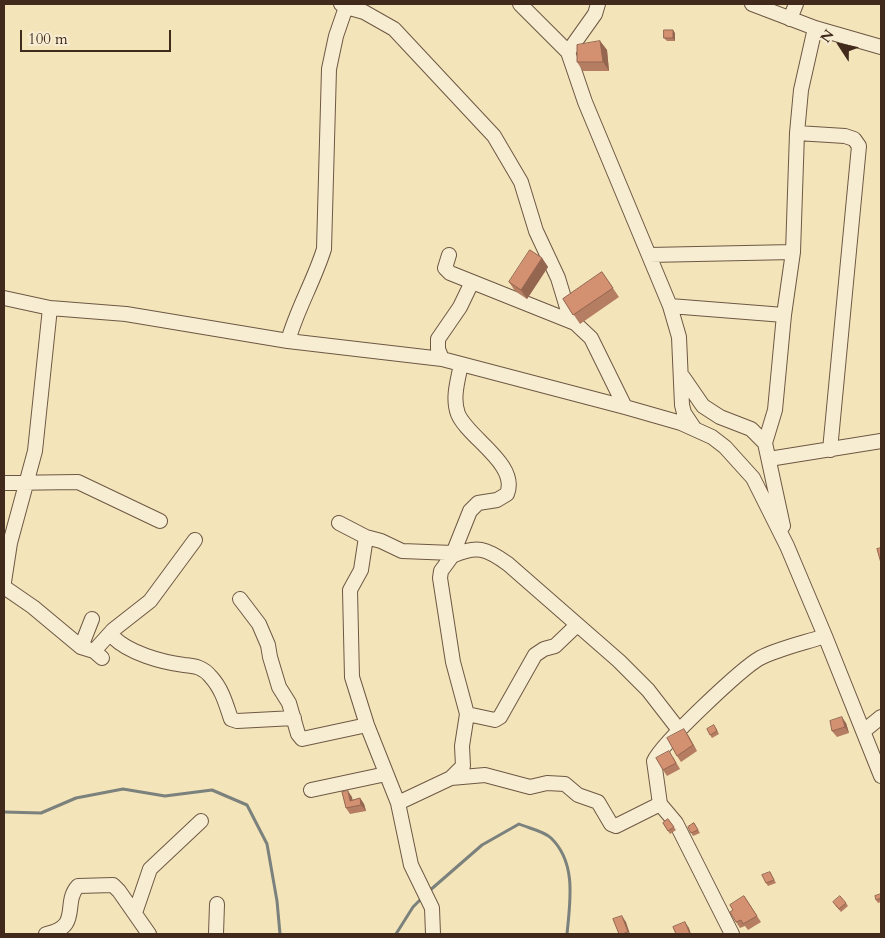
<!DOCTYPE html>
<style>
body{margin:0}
#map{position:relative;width:885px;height:938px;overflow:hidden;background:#f3e4ba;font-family:Cardo,serif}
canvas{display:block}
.frame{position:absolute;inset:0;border:5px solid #412a1b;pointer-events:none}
.north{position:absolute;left:815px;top:20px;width:50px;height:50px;-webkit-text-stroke:4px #f7edd2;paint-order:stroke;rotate:305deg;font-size:14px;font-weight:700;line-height:20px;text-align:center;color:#412a1b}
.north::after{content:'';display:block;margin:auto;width:18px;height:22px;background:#412a1b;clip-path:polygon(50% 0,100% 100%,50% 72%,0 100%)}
.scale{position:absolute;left:20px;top:30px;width:151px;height:22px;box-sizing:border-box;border:2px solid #412a1b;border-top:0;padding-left:6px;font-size:15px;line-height:18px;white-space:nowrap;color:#412a1b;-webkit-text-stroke:4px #f7edd2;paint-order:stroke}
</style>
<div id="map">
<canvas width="885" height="938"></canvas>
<div class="frame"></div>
<div class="north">N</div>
<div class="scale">100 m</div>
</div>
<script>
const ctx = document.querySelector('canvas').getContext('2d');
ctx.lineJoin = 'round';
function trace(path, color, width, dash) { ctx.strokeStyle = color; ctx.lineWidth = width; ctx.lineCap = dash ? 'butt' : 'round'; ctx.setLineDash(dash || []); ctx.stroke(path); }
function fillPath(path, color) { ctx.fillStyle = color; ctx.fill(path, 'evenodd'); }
const stream = new Path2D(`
 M4,812L41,813L76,798L123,789L165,796L212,790L247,805L267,844L277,901L280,934
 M428,892L482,845L519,824C528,828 544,831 551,838C577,863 570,902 567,934
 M396,934L413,907L423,897`);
const minor = new Path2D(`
 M348,4L346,7L364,12L394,29L494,136L521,182L536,231L558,278L568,311L575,323L591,338L625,407
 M520,4L568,52L585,102L670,306L679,337L682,405L684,413L694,428
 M752,4L815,28L881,47
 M790,19L796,4
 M568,52L595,14L598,4
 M797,133L845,136L854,139L859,146L830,450
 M449,255L445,268L450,273L575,323
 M649,255L793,252
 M4,298L50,308L126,314L288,341L442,359L625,407L681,423L712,437L725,447L753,478L787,546L825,636L881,776
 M670,306L784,315
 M288,341C297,309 314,281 324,249L329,69L336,36L346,7L341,4
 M442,359L438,349V339L460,307L472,282
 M683,377L703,406L720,417L751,429L765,443L783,526
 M765,443L775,410L784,315L793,252L797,133L801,90L815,28
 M769,459L881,441
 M4,483L78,482L160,521
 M339,523L366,537L381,541L402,551L453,553
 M366,537L361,570L350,590L352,677L367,725L398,803L411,865L432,908L433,934
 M452,556C477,545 486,548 508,564L619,661L648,690L679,730
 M4,582L10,543L35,451L50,308
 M4,587L33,607L81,647L94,651L102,658
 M240,599L259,624L268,645L270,657L279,687L289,703L298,734L302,739L367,725
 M107,637H113C129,653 161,662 184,665C195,666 203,667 211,677C222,689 226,704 231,719L237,721L294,718
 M81,647L92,619
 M94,651L113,630L150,601L195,540
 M467,714L495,720L500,717L535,655L544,649L555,646L577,625
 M865,730L881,717
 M451,778L463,766L462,746L467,714L453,662L440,578L441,571L452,556L470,511L478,503L497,500L507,494C519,464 468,438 458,414C452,398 458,380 461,364
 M311,790L386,774
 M398,803L451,778L485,775L530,787L547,783L565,784L578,795L598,802L611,824L616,826L660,804
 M135,913L150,869L201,821
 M46,934C82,927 62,903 78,886L113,885L119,891L149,934
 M216,934L217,904
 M732,934L676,823L660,804L654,761C662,743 742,668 760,658C780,648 804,643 825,636`);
const wall = new Path2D(`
 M675,33V41H667L664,38Z
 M600,41L607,50L609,71H583L577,62Z
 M542,258L548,267L527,299L515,291L509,282Z
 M602,272L619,297L580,324L563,299Z
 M846,723L849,733L837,737L832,731Z
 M716,728L719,734L712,738L710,735Z
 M688,735L697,751L681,762L677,756Z
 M673,757L680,769L667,776L663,770Z
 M352,797V800L360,798L364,804L366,811L350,814L346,808Z
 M668,819L676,830L670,834L663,823Z
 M694,823L700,833L693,836L688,827Z
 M770,872L776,883L768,886L766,883Z
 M881,894V902L878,903L876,900Z
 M744,896L761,922L748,930L745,926L740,928L736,922Z
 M846,903L848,906L841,912L835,905Z`);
const shadedWall = new Path2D(`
 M673,30L675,33V41L673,38Z
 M600,41L607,50L609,71L603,62Z
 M542,258L548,267L527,299L521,290Z
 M842,717L846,723L849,733L845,727Z
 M684,729L688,735L697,751L693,745Z
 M348,791L352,797L354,807L350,801Z
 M360,798L364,804L366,811L361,805Z
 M622,916L626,922L630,934H629L628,932Z
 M685,922L689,928L691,934H690Z`);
const building = new Path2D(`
 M664,30H673V38H664Z
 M600,41L603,62H577V45Z
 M530,250L542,258L521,290L509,282Z
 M602,272L613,288L573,315L563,299Z
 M881,548V563L877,549Z
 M842,717L845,727L832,731L830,721Z
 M714,725L717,731L710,735L707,729Z
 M684,729L693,745L677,756L667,738Z
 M669,751L676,763L663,770L656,758Z
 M348,791L350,801L360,798L361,805L346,808L342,792Z
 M668,819L674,827L668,831L663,823Z
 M694,823L698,830L691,833L688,827Z
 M770,872L774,880L766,883L762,875Z
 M881,894V898L876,900L875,896Z
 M744,896L757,916L743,924L741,920L736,922L730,912L733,910L730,905Z
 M840,896L846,903L839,909L833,902Z
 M622,916L628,932L622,934H619L613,919Z
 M685,922L690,934H676L673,927Z`);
trace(stream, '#7b817c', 3);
trace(minor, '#6e5843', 16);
trace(minor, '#f7edd2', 14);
fillPath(wall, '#b57d62');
fillPath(shadedWall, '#946650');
fillPath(building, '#d39172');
trace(building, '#946650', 1);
</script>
